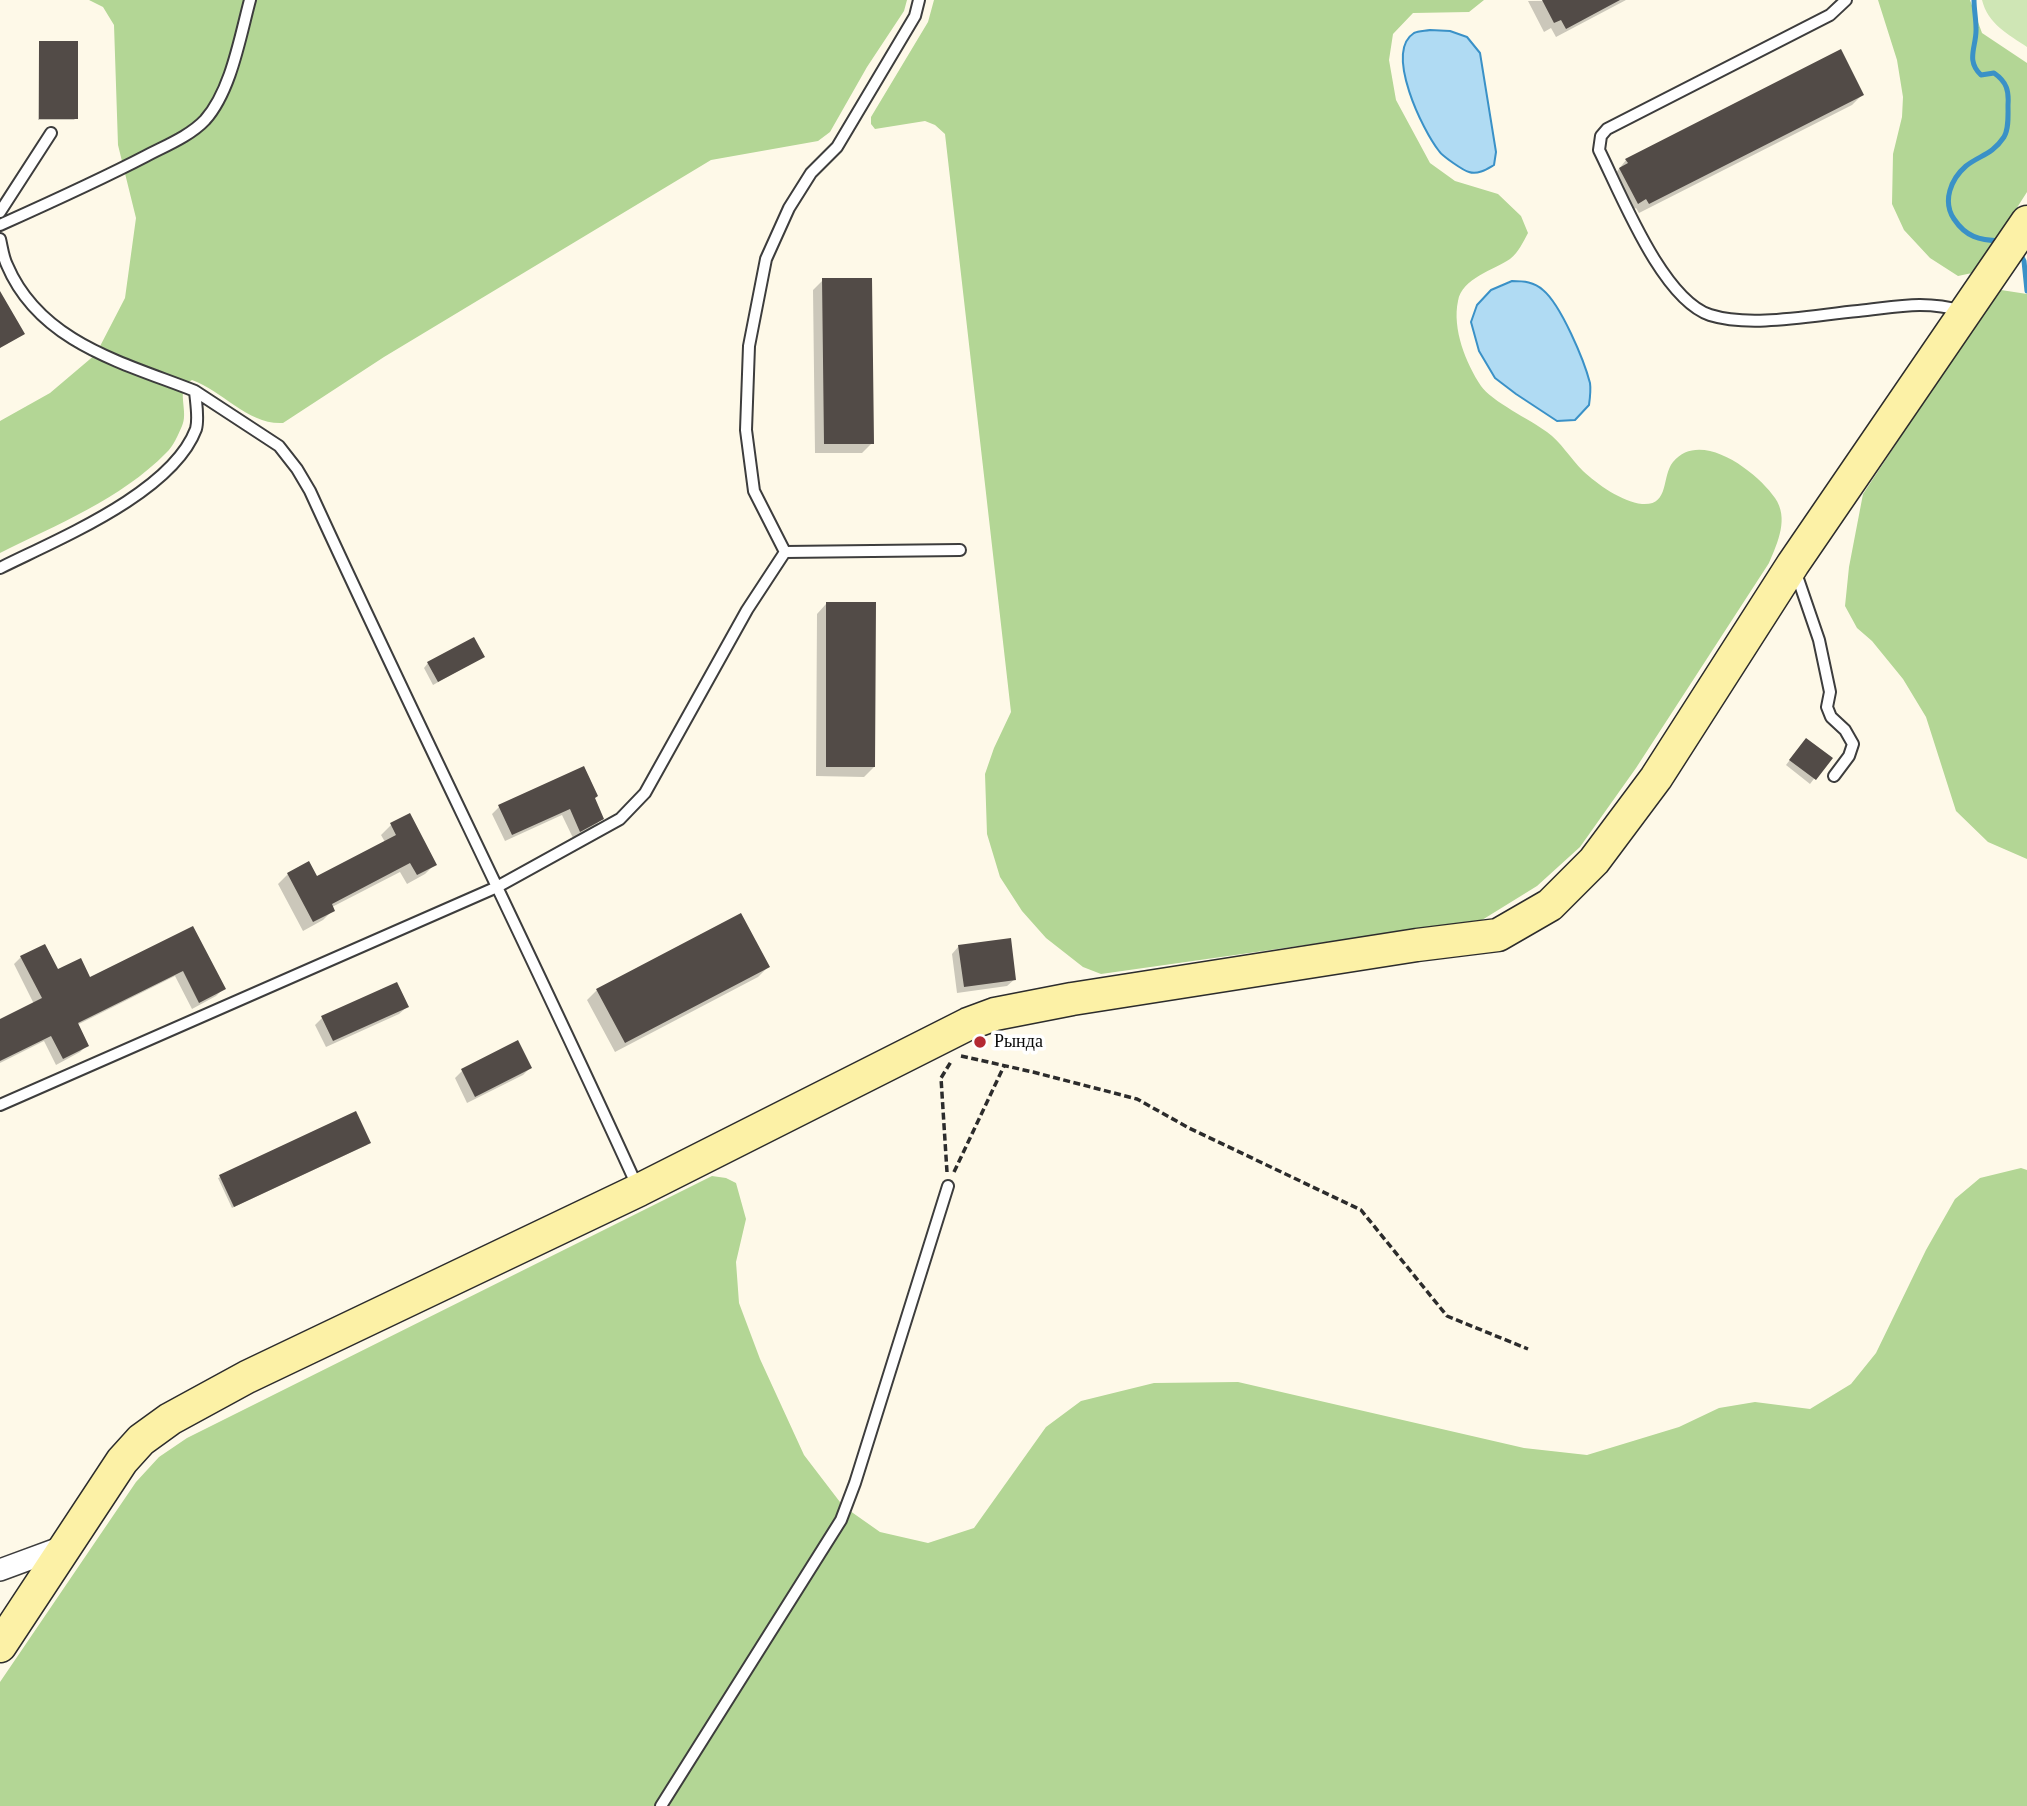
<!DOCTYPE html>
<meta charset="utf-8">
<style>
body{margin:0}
canvas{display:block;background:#fef9e8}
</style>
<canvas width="2027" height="1806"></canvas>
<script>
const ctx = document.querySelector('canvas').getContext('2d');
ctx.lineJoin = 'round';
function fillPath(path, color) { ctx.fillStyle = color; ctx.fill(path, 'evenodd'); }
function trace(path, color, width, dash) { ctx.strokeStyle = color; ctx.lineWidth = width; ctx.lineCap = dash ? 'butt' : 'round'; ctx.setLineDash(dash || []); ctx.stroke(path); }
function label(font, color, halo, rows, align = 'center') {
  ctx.font = font + ' "Libre Baskerville",serif'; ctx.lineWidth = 7; ctx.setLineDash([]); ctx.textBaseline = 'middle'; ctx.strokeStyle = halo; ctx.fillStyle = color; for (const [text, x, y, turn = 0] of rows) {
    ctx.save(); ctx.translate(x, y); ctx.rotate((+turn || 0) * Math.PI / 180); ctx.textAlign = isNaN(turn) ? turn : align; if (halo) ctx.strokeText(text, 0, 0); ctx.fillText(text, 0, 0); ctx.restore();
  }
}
const green = new Path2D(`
 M1982,0H2027V47C2008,34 1988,24 1982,0Z`);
const forest = new Path2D(`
 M89,0H907L904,11L867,67L830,132L818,141L711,160L384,357L283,423C248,425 223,391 192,380L185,384C179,397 188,413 182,426C178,435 173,447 166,453C121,499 56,525 0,553V421L50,393L96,354L125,298L136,218L118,145L114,25L103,7Z
 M934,0H1484L1469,12L1413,13L1393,34L1389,60L1396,100L1430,163L1455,181L1498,194L1521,216L1528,233C1523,242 1519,252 1510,259C1494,270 1462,278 1458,301C1452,329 1466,363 1481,386C1491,401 1531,420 1547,432C1561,442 1570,458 1583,471C1597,484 1622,502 1642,504C1670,506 1661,477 1673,462C1701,428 1758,473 1775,498C1789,518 1778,542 1769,563L1636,768L1580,847L1537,886L1482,920L1101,974L1083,967L1046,938L1022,911L1000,877L987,834L985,774L994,748L1011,712L945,134L935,125L925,121L875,129L871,124V117L928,22Z
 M1878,0H1970L1982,33L2027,63V192L1979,267L1972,273L1958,276L1930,258L1904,230L1892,204L1893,154L1902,117L1903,97L1897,60Z
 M2001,290L2027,294V859L1988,842L1956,811L1926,717L1903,679L1872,641L1857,628L1845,606L1849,567L1863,494L1980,317Z
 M2021,1168L2027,1170V1806H0V1682L136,1482L159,1457L187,1438L712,1176L726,1178L736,1183L746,1219L736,1262L739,1303L760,1359L804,1455L843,1506L880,1532L928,1543L974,1528L1046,1427L1081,1401L1154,1383L1238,1382L1524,1448L1587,1455L1679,1427L1719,1408L1755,1402L1810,1409L1851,1384L1876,1353L1926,1250L1955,1199L1980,1178Z`);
const water = new Path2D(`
 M1430,30L1450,31L1467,37L1480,53L1496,152L1494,165C1487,169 1478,175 1469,172C1464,171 1442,156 1439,151C1423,131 1384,52 1414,33C1418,31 1425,31 1430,30Z
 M1512,281C1524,281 1534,282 1543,290C1561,305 1584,360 1590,383C1591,390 1590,398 1589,405L1575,420L1557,421L1516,394L1495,378L1479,351L1471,322L1477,305L1491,290Z`);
const shadow = new Path2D(`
 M1626,0L1556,37L1551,28L1544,32L1528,1Z
 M39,43L76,118L74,120H38Z
 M1862,95L1852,105L1639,213L1636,208L1628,212L1611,179L1626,160Z
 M823,280L872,443L862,453H815L813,290Z
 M826,604L874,767L864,777L816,776L817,614Z
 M483,657L433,685L424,668L428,663Z
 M1802,744L1830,758L1810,784L1786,765Z
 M593,798L602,818L595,826L573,838L562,815L505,841L492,814L499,807Z
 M391,825L435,864L425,874L407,884L400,872L332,907L333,910L323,920L303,931L278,884L288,874L316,878L385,842L381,835Z
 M192,929L223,989L216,996L192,1009L175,976L77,1025L87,1045L80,1052L56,1065L44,1041L0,1063V1020L34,1004L14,964L21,957L57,972L90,980Z
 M959,946L1015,979L1007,986L957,993L952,954Z
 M768,967L758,977L615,1052L587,1000L597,990Z
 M407,1007L399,1014L326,1047L315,1025L322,1018Z
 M517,1043L530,1068L523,1075L467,1103L455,1078L462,1071Z
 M356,1114L367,1145L232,1208L218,1178L220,1177Z`);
const stream = new Path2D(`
 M1974,0C1974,9 1976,19 1976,28C1977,46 1965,60 1981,75L1994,73C2007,82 2009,91 2008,105C2008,115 2009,129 2004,137C1992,155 1980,155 1966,166C1951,179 1942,201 1954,219C1966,237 1979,240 2000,241
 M2020,253L2024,261L2027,291`);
const building = new Path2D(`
 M1542,0H1620L1566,29L1561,20L1554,23Z
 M39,41H78V119H39Z
 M1841,49L1864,95L1649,204L1646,199L1638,204L1619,168L1628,163L1625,159Z
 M822,278H872L874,444H824Z
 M0,291L25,334L0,348Z
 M826,602H876L875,767H826Z
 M474,637L485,657L438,682L427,662Z
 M1806,738L1833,758L1816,780L1789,760Z
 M584,766L598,796L595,798L604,819L580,832L570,809L512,835L498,805Z
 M410,813L437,865L417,875L410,863L332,904L335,911L313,922L287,873L309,861L317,876L396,835L390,823Z
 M741,913L770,967L625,1043L596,989Z
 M193,926L226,989L199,1003L183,971L78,1023L89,1046L63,1059L51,1036L0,1061V1019L42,998L20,956L45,944L58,969L81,958L90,977Z
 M1011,938L1016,980L964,987L958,945Z
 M397,982L409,1007L333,1041L321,1016Z
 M518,1040L532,1068L475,1097L461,1069Z
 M356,1111L371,1143L234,1207L219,1175Z`);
const path = new Path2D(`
 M961,1056L1033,1072L1137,1099L1189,1128L1361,1210L1447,1316L1528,1349
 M947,1172L941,1078L952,1060
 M954,1172L1004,1066`);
const lane = new Path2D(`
 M1846,0L1830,15L1607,129L1601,136L1599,150C1621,194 1662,299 1710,315C1751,328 1814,315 1858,311C1897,307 1923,300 1963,311
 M0,212L51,133
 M0,225C49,203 98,181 146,156C165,146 190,136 205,120C231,91 240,37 250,0
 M0,239C2,247 3,257 7,265C40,343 124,363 195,391C196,403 199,418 196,429C172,493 58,539 0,568
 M195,391L279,446L297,469L310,491C417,725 532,954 638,1188
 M785,552L754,491L746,430L749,346L766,259L789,208L811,173L837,147L915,16L919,0
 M1795,570L1819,640L1830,692L1827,707L1831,717L1845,730L1853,744L1849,756L1834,776
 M0,1105L497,887L620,819L645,793L747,610L785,552L960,550
 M661,1806L841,1520L855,1483L948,1186`);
const street = new Path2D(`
 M0,1570L65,1546`);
const secondary = new Path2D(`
 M0,1646L122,1461L141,1440L170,1419L247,1377L639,1190L968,1024L995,1014L1072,999L1417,945L1498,935L1550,905L1594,861L1656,778L1793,564L2027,222`);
const markers = [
 [980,1042,7,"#b42932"]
];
const poiNames = [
 ["Рында",994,1042]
];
fillPath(green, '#cfe6b5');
fillPath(forest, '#b3d695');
fillPath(water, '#b0dbf3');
trace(water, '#3a91c7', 2);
fillPath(shadow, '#0003');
trace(stream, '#3a91c7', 5);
fillPath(building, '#524b47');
trace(lane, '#3d3d3d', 14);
trace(street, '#3d3d3d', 24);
trace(secondary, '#2c2c2c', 35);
trace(path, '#2c2c2c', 3.5, [7, 3.5]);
trace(lane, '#fff', 10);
trace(street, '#fff', 21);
trace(secondary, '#fcf1a6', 32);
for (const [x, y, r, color] of markers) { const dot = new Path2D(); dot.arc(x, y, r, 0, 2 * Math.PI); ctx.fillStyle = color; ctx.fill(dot); trace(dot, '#fff', 2.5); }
label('18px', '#0a0a0a', '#fff', poiNames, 'left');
</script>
